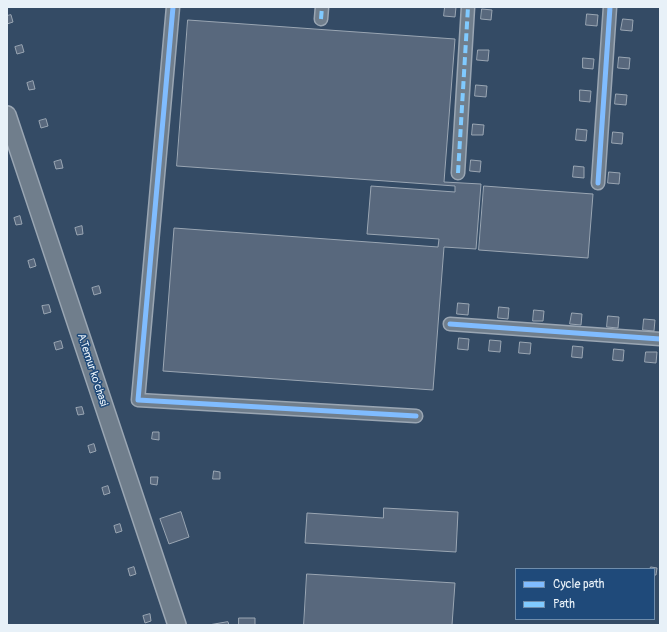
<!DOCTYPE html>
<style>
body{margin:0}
#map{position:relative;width:667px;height:632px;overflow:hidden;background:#344b65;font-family:Pangolin,sans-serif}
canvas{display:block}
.frame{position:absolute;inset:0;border:8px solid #e8f1f8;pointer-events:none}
.legend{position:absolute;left:515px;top:568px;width:140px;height:52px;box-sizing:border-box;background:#1f4a7a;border:1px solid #6f8dac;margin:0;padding:5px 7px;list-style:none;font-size:12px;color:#e8f1f8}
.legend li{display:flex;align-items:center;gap:8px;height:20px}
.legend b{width:20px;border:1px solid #6f8dac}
</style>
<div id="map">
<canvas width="667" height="632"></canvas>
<div class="frame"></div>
<ul class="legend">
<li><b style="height:5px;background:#80bcff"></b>Cycle path</li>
<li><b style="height:5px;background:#80caff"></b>Path</li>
</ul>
</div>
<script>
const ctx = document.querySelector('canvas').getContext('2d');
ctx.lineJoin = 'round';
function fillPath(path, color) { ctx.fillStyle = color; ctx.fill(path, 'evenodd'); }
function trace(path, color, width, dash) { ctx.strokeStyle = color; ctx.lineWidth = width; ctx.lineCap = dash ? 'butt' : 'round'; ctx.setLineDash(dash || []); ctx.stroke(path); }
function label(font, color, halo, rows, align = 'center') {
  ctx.font = font + ' Pangolin,sans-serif'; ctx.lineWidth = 3; ctx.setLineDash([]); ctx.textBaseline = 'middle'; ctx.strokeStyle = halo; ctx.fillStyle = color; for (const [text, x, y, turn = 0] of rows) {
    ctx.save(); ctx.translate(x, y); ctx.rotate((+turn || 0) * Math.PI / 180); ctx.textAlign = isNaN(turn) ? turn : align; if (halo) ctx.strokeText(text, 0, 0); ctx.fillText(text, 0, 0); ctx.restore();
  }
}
const building = new Path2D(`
 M445,7H456L455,17L444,16Z
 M482,9L492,10L491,20L481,19Z
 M587,14L598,15L597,26L586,25Z
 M11,15L13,22L7,24V16Z
 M623,19L633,20L632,31L621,30Z
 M188,20L455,39L444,182L481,184L476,249L444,247L433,390L163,371L174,228L438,247L439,239L367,234L371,186L455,192V186L177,166Z
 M22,45L24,52L17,54L15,47Z
 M478,50H489L488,61L477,60Z
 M619,57L630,58L629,69L618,68Z
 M583,58L594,59L593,69L583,68Z
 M33,81L35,89L29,90L27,83Z
 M476,85L487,86L486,97L475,96Z
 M580,90L591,91L590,102L580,101Z
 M616,94L627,95L626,105L615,104Z
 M46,119L48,126L41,128L39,121Z
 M473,124L484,125L483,135H472Z
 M577,129L587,130L586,141L576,140Z
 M613,132L623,133L622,144L612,143Z
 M61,160L63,168L56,169L54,162Z
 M471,160L481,161L480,172L470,171Z
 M574,166L584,167V178L573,177Z
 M609,172L620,173L619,184L608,183Z
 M484,186L593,194L588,258L479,250Z
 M20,216L22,224L16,225L14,218Z
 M82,226L83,234L77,235L75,228Z
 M34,259L36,266L30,268L28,261Z
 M99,286L101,293L94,295L92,288Z
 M458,303L469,304L468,315L457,314Z
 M49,305L51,312L44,314L42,306Z
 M499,307L509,308L508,319L498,318Z
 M534,310L544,311L543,321H533Z
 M572,313L582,314L581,325L570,324Z
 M608,316L619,317L618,328L607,327Z
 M644,319L655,320L654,331L643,330Z
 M459,338L469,339L468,350L458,349Z
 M490,340L501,341L500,352L489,351Z
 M61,341L63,348L56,350L54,343Z
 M520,342L531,343L530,354L519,353Z
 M573,346L583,347L582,358L572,357Z
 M614,349L624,350L623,361L613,360Z
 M646,352H657L656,363L645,362Z
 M82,407L84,414L78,415L76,408Z
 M153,432H159V440L152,439Z
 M94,444L96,451L90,453L88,446Z
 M214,471L220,472V479H213Z
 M151,477H158L157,485L151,484Z
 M108,486L110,493L104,495L102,488Z
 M384,508L458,512L456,552L305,543L307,513L383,518Z
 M181,512L189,537L169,544L160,519Z
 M120,524L122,531L116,533L114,526Z
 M134,567L136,574L130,576L128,569Z
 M651,567L657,568L656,575H654V569H650Z
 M307,574L455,583L452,625H304Z
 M150,614L151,621L145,623L143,616Z
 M239,618H255V625H239Z
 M228,622L229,625H209Z`);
const street = new Path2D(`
 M173,7L138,400L416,416
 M321,19L322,7
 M458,173L468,7
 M598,183L610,7
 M450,324L660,339`);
const secondary = new Path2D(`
 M7,115L177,625`);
const quiet = new Path2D(`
 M321,19L322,7
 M458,173L468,7`);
const cycleway = new Path2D(`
 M173,7L138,400L416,416
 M598,183L610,7
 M450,324L660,339`);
const streetNames = [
 ["A.Temur ko'chasi",92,370,72]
];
fillPath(building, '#58687d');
trace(building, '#9aa6b3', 1);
trace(street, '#9aa6b3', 15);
trace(secondary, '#9aa6b3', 20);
trace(street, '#707e8c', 12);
trace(secondary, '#707e8c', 17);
trace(quiet, '#80caff', 4, [8, 4]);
trace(cycleway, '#80bcff', 5);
label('11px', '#e8f1f8', '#1f4a7a', streetNames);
</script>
